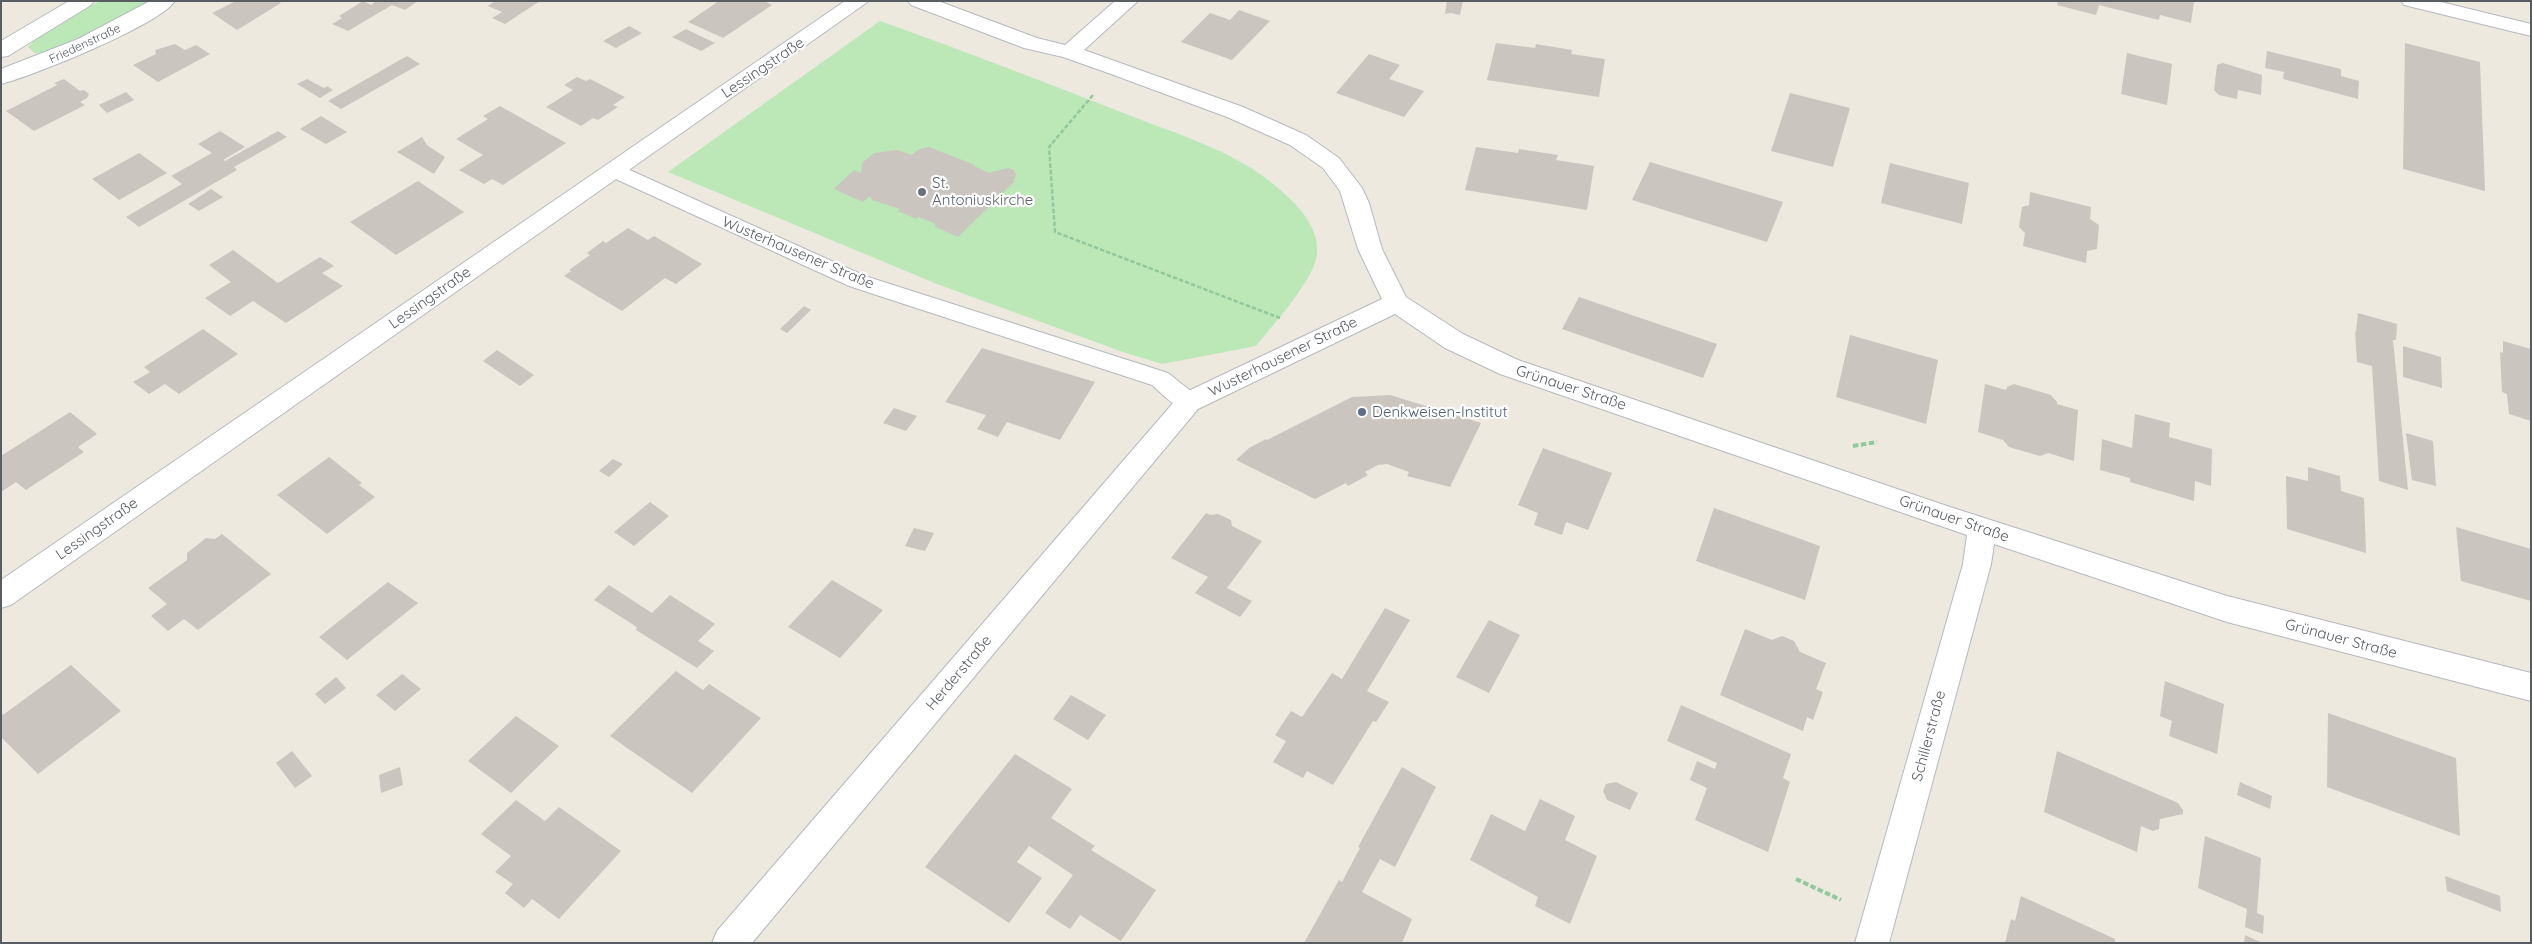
<!DOCTYPE html>
<meta charset="utf-8">
<style>
body{margin:0}
#map{position:relative;width:2532px;height:944px;overflow:hidden;background:#ede9df;font-family:Quicksand,sans-serif}
canvas{display:block}
.frame{position:absolute;inset:0;border:2px solid #585d62;pointer-events:none}
</style>
<div id="map">
<canvas width="2532" height="944"></canvas>
<div class="frame"></div>
</div>
<script>
const ctx = document.querySelector('canvas').getContext('2d');
ctx.lineJoin = 'round';
function fillPath(path, color) { ctx.fillStyle = color; ctx.fill(path, 'evenodd'); }
function trace(path, color, width, dash) { ctx.strokeStyle = color; ctx.lineWidth = width; ctx.lineCap = dash ? 'butt' : 'round'; ctx.setLineDash(dash || []); ctx.stroke(path); }
function label(font, color, halo, rows, align = 'center') {
  ctx.font = font + ' Quicksand,sans-serif'; ctx.lineWidth = 4.5; ctx.setLineDash([]); ctx.textBaseline = 'middle'; ctx.strokeStyle = halo; ctx.fillStyle = color; for (const [text, x, y, turn = 0] of rows) {
    ctx.save(); ctx.translate(x, y); ctx.rotate((+turn || 0) * Math.PI / 180); ctx.textAlign = isNaN(turn) ? turn : align; if (halo) ctx.strokeText(text, 0, 0); ctx.fillText(text, 0, 0); ctx.restore();
  }
}
const green = new Path2D(`
 M101,1H156L57,51L35,53L28,47C47,25 74,13 101,1Z
 M880,21C964,51 1048,83 1131,116C1177,134 1228,149 1268,180C1290,197 1321,224 1317,255C1313,281 1273,325 1256,346L1162,364L1123,352L937,284L668,172Z`);
const building = new Path2D(`
 M236,1H278L281,3L237,30L212,13Z
 M363,1L371,5L376,1H418L405,10L392,5L348,31L332,24L342,18L339,16Z
 M495,1H540L505,24L492,18L502,12L488,6Z
 M719,1H764L772,5L723,38L688,22Z
 M1447,1H1463L1460,15L1451,13L1445,14Z
 M2058,1H2194L2191,23L2160,15L2159,20L2099,5L2096,15L2057,5Z
 M1239,10L1270,21L1232,60L1181,42L1210,13L1230,20Z
 M629,26L642,33L616,48L603,41Z
 M686,29L715,43L701,51L672,37Z
 M1496,43L1535,48L1536,44L1572,50L1571,54L1605,59L1599,97L1487,80Z
 M2405,43L2480,62L2485,191L2403,169Z
 M175,44L185,50L196,45L210,54L158,82L133,65L156,54L155,50Z
 M2267,51L2341,69V76L2359,81L2358,99L2283,79L2284,72L2265,68Z
 M2127,53L2172,64L2167,105L2121,94Z
 M1369,54L1400,65L1389,79L1424,91L1404,117L1336,93Z
 M407,56L420,64L341,109L328,101Z
 M2223,63L2262,75L2261,95L2238,90L2237,99L2219,95L2214,90L2217,65Z
 M577,77L586,81L590,79L625,97L613,105L618,107L598,120L593,118L581,126L546,107L573,90L564,85Z
 M64,79L80,91L84,90L89,94L87,98L80,102L85,105L34,131L6,111L57,85L54,83Z
 M307,79L324,88L327,86L333,90L320,98L297,84Z
 M126,92L134,100L107,113L99,105Z
 M1790,93L1850,108L1833,167L1771,151Z
 M500,106L566,143L503,185L492,179L484,184L459,170L483,155L456,139L488,119L483,116Z
 M321,116L347,132L326,144L300,129Z
 M220,131L245,147L223,160L225,161L278,131L287,137L234,167L237,170L139,227L126,217L182,184L171,176L212,153L198,144Z
 M422,137L427,145L445,157L434,174L397,152Z
 M929,147L975,165L974,166L989,173L1008,168L1014,170L1016,175L1013,181H1015L958,237L934,226L936,224L918,217L916,219L898,211L900,209L872,200L870,196L863,202L834,189L854,170L861,173L862,163L874,153L897,150L912,155L919,149Z
 M1476,147L1518,153L1519,149L1558,155L1556,160L1594,166L1587,210L1465,190Z
 M139,153L167,173L119,200L92,179Z
 M1650,162L1783,202L1767,242L1632,200Z
 M1890,163L1969,183L1962,224L1881,203Z
 M418,181L464,212L396,255L350,222Z
 M211,189L223,197L199,211L188,204Z
 M2030,192L2091,207L2090,219L2099,225L2097,249L2087,251L2086,263L2023,246L2025,233L2019,227L2022,207L2029,205Z
 M628,228L648,240L654,236L702,264L676,284L665,278L622,311L564,276L571,271L569,270L590,255L587,253L603,241L606,243Z
 M233,250L278,283L320,257L334,266L322,273L343,286L286,323L253,301L230,316L205,298L231,282L209,265Z
 M1579,297L1717,344L1703,378L1562,329Z
 M804,306L811,310L787,333L780,329Z
 M2358,313L2397,324L2396,340H2393L2408,490L2379,481L2372,366L2357,362L2355,331L2356,332Z
 M203,329L238,354L179,394L165,384L149,394L133,382L150,372L144,367Z
 M1850,335L1938,360L1926,424L1836,397Z
 M2503,341L2531,349V421L2509,414L2507,394L2502,392L2500,352L2503,353Z
 M2403,346L2441,357L2442,388L2403,377Z
 M982,348L1095,382L1060,440L1007,422L998,437L977,429L986,415L945,402Z
 M497,350L534,375L520,386L483,361Z
 M1985,384L2006,390L2007,387L2014,384L2051,395L2057,402V404L2078,410L2074,461L2048,453L2040,456L2009,447L2003,440L1978,432Z
 M1390,395L1481,423L1450,487L1407,476L1409,472L1387,464L1378,465L1365,472L1368,475L1348,486L1346,483L1315,499L1236,460L1249,448L1266,439L1267,440L1352,397Z
 M894,408L917,416L906,431L883,423Z
 M70,412L97,434L78,447L84,452L26,490L16,482L1,492V456Z
 M2135,414L2170,423L2169,437L2212,449L2211,486L2195,481L2194,501L2130,482V478L2100,470L2102,439L2132,448Z
 M2406,433L2433,441L2436,486L2412,480Z
 M1543,448L1612,473L1588,530L1566,522L1562,535L1534,525L1538,513L1518,505Z
 M329,457L362,483L359,485L375,497L327,534L277,495Z
 M613,459L623,464L609,477L599,471Z
 M2308,467L2340,476L2341,491L2364,498L2366,553L2287,529L2286,476L2308,481Z
 M650,502L669,516L634,546L614,532Z
 M1714,508L1820,546L1805,600L1696,561Z
 M1206,513L1211,515L1218,514L1231,520L1232,526L1262,541L1227,588L1252,601L1240,617L1195,593L1208,577L1171,558Z
 M2456,527L2531,549V601L2461,581Z
 M914,528L934,533L925,551L905,546Z
 M222,534L271,574L198,630L184,619L168,631L151,616L167,604L148,588L187,560V553L206,538L215,539Z
 M832,580L883,610L840,658L788,627Z
 M388,582L418,603L347,660L319,637Z
 M609,585L652,613L670,595L715,624L698,641L714,651L697,668L636,630L637,627L594,600Z
 M1385,608L1410,620L1367,691L1389,702L1376,722L1373,721L1333,785L1307,771L1303,778L1273,762L1286,741L1275,735L1291,711L1302,717L1332,673L1342,679Z
 M1489,620L1520,635L1489,693L1456,677Z
 M1745,629L1772,640L1782,636L1794,641L1800,652L1826,663L1816,689L1823,692L1813,720L1807,717L1803,731L1720,695Z
 M71,665L121,711L38,774L1,737V714L3,715Z
 M676,671L703,690L709,684L761,718L692,793L610,736Z
 M402,674L421,689L395,711L376,695Z
 M336,677L346,688L325,704L315,694Z
 M2165,681L2224,704L2217,754L2169,736L2172,721L2160,716Z
 M1071,695L1106,715L1088,740L1053,719Z
 M1681,705L1791,754L1783,778L1790,782L1768,852L1695,820L1707,788L1690,780L1697,761L1715,769L1717,763L1667,741Z
 M2328,713L2456,758L2460,836L2327,787Z
 M516,716L559,746L511,793L468,761Z
 M292,751L312,776L295,788L276,763Z
 M2057,751L2178,803L2183,810V814L2160,819L2159,829L2153,831L2141,826L2137,852L2044,812Z
 M1015,754L1072,789L1051,818L1095,846L1091,850L1156,890L1121,941L1080,915L1070,929L1045,913L1073,875L1029,846L1017,862L1042,878L1009,923L925,867Z
 M400,767L403,785L381,793L379,775Z
 M1402,767L1436,787L1395,867L1380,859L1362,892L1412,919L1402,943H1304L1339,880L1342,882L1360,848L1358,847Z
 M1616,782L1638,793L1630,810L1607,800L1603,791L1606,784Z
 M2240,782L2272,796L2270,809L2237,795Z
 M1540,799L1575,816L1565,840L1597,856L1570,924L1535,906L1538,897L1470,860L1491,814L1525,831Z
 M516,800L545,821L559,807L621,851L559,919L532,899L524,908L505,893L513,884L495,872L511,856L481,834Z
 M2205,836L2261,858L2257,913L2264,916L2263,934L2245,927L2247,909L2198,888Z
 M2445,876L2500,896L2501,912L2447,891Z
 M2021,896L2115,939V943H2005L2011,919L2015,921Z
 M2245,935L2262,943H2244Z`);
const pathFar1 = new Path2D(`
 M1093,95L1049,147L1055,232L1280,318`);
const path = new Path2D(`
 M1853,446L1877,442
 M1796,879L1841,900`);
const lane = new Path2D(`
 M614,163L865,276L1168,373L1197,396L1200,402L1197,408C1179,414 1165,396 1152,385L849,286L607,175L604,170L607,165Z`);
const street = new Path2D(`
 M845,1H869L11,605L1,608V580Z
 M908,1H938L1037,38L1065,45L1115,1H1138L1084,50L1243,107L1306,135L1339,158L1362,188L1369,203L1382,249L1406,297L1463,334L1518,360L1947,506L2227,596L2531,673V701L2227,622L1994,544L1991,564L1889,943H1855L1963,564L1967,535L1500,374L1445,348L1395,314L1198,409L752,943H712L717,931L1180,395L1382,299L1358,249L1340,191L1323,168L1290,145L1227,117L1111,74L1063,57L1024,48L911,5Z
 M2401,1H2437L2531,24V36L2404,5Z`);
const secondary = new Path2D(`
 M69,1H94L91,5L8,56L1,57V41Z
 M150,1H175C159,25 33,76 1,84V69L78,39Z`);
const markers = [
 [922,192,5,"#6b7280"],
 [1362,412,5,"#5c6f8a"]
];
const farStreetnames = [
 ["Friedenstraße",85,44,-25]
];
const streetNames = [
 ["Lessingstraße",763,68,-34],
 ["Wusterhausener Straße",798,253,23],
 ["Lessingstraße",430,298,-35],
 ["Wusterhausener Straße",1283,357,-26],
 ["Grünauer Straße",1571,388,18],
 ["Grünauer Straße",1954,519,19],
 ["Lessingstraße",97,529,-35],
 ["Grünauer Straße",2341,639,15],
 ["Herderstraße",959,673,-50],
 ["Schillerstraße",1929,736,-75]
];
const worshipNames = [
 ["St.",932,183],
 ["Antoniuskirche",932,200]
];
const serviceNames = [
 ["Denkweisen-Institut",1372,412]
];
fillPath(green, '#bce8b8');
fillPath(building, '#cac5be');
trace(lane, '#b5b9be', 2);
trace(street, '#b5b9be', 2);
trace(secondary, '#b5bac0', 2);
trace(pathFar1, '#91c99c', 2.5, [4.5, 2]);
trace(path, '#91c99c', 4, [5.5, 2.5]);
fillPath(lane, '#fff');
fillPath(street, '#fff');
fillPath(secondary, '#fff');
for (const [x, y, r, color] of markers) { const dot = new Path2D(); dot.arc(x, y, r, 0, 2 * Math.PI); ctx.fillStyle = color; ctx.fill(dot); trace(dot, '#fff', 2); }
label('12px', '#585d62', '#fff', farStreetnames);
label('15px', '#585d62', '#fff', streetNames);
label('15px', '#5b616d', '#fff', worshipNames, 'left');
label('15px', '#4e5e75', '#fff', serviceNames, 'left');
</script>
